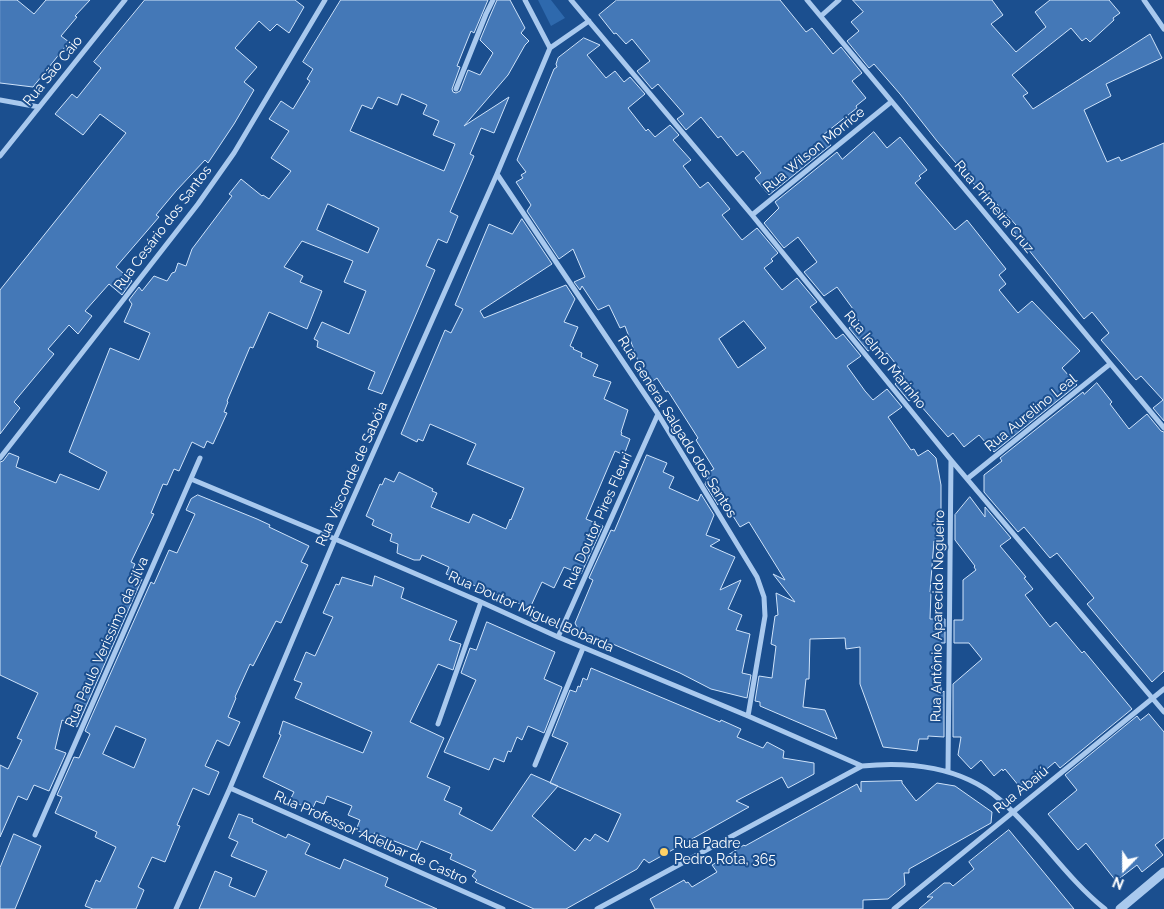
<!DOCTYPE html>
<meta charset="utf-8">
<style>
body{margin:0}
#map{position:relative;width:1164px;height:909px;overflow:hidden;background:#1b4f8f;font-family:Raleway,sans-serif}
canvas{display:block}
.north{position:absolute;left:1099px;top:844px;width:50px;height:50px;-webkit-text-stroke:4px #1b4f8f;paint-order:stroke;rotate:202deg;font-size:14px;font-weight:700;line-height:20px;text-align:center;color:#fff}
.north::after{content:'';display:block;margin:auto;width:18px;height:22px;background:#fff;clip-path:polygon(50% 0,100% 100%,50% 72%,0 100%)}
</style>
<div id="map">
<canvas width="1164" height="909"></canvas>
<div class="north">N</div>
</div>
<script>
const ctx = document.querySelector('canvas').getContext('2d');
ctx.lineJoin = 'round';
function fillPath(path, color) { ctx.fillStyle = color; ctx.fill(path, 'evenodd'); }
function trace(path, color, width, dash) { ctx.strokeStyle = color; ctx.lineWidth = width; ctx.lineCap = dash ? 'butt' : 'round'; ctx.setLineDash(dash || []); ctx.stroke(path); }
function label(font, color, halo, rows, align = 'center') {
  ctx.font = font + ' Raleway,sans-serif'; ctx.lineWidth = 4; ctx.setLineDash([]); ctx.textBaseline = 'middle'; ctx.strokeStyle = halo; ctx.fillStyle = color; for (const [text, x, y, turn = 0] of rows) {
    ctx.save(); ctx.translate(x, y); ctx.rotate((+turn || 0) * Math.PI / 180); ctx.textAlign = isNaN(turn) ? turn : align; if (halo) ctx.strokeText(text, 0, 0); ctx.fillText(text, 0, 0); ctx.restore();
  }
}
const green = new Path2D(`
 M538,0H551L565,18L551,26Z`);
const building = new Path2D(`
 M0,0H17L34,14L46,0H90L75,16L77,17L61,36L69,42L33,87L0,83Z
 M145,0H295L304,7L289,33L277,24L270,31L259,21L235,48L257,67L244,82L254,90L234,124L208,163L205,160L176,191L156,215L159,217L116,267L132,281L122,295L109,284L85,311L92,316L78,334L69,325L48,349L54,354L14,402L20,408L0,434V290L126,133L100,114L83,135L55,114L72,94L77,98L101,68L94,62Z
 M341,0H488L474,33L471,31L457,66L460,67L452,89L453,92L456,93L460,91L468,70L480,75L493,53L480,40L490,16L497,0H510L525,28L521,33L529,41L525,45L508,75L464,126L509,97L494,133L481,128L470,154L474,156L450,212L458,216L447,243L438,239L426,266L435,270L382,394L368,389L375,372L317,347L318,341L314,339L322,322L349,334L366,291L344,282L353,261L302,241L284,267L303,276L300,282L322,291L307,329L269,312L253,348L250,347L227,401L228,402L224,412L227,413L213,444L207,441L204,448L192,442L179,471L174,469L167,485L163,484L151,513L154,514L131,562L135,564L131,574L142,579L77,727L62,720L55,749L66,753L49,791L34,785L27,800L18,796L0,837V765L8,769L22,740L17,738L38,693L0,675V462L3,461L9,453L19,457L16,467L56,483L60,474L99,490L107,472L69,452L110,348L139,360L150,333L124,322L132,304L129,300L139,287L142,291L154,276L167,281L172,273L175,272L178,263L186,266L192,249L232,196L229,194L241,179L262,196L263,195L269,199L291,171L271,158L289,131L269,119L281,101L293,109L310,81L307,79L313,69L303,62ZM402,94L427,105L423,114L439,121L433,135L455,144L444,171L350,131L362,105L372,109L378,97L397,105ZM328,204L379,228L368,253L317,230Z
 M617,0H780L806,32L812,28L833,54L841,47L862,73L852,81L866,98L856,106L857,108L823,135L831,145L769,195L755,178L761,173L743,151L737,156L721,136L718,138L701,117L686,130L677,119L684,114L658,84L652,89L637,71L650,61L632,39L626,44L616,33L614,34L599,15Z
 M853,0H992L1003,15L991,24L1016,52L1046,27L1035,12L1050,0H1109L1120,13L1113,18L1114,20L1090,42L1086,38L1082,41L1071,28L1012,75L1028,93L1023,96L1033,109L1150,34L1162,58L1106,84L1111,96L1084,110L1107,162L1119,157L1121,161L1164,143V421L1153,408L1163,400L1141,376L1136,380L1101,340L1109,333L1092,312L1084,319L1012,229L1016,225L996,203L993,206L937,141L900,94L874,64L869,68L847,41L859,31L851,22L863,12Z
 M584,38L600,45L587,55L606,78L615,71L624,82L630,77L645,94L628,108L646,131L648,129L655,137L670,125L679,135L673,140L691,160L683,166L700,188L708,182L730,209L722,215L742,240L757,228L778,253L771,259L773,261L764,268L782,290L797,278L817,302L810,307L836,339L843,334L861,356L847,366L865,391L873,400L887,389L902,407L888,417L911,450L914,449L918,456L928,450L936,458L941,485V544L934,541L930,592H931L930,619H945V643H941V694L944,691V737L928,736V739H919L917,751L883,747L860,684V647L846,649L845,638L810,639L809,679H806L803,707L825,710L837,739L760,706V702L755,701L759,676L772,678L776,646L771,644L775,616L778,615L776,593L795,602L773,574L785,580L749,522L740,527L721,497L718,505L705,484L708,477L706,474L714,469L696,440L698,438L668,391L666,392L657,378L647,385L625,326L620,328L609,305L598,310L582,286L580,290L574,282L585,277L573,249L559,259L527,211L531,205L516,182L523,178L521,175L526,172L517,160L554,69L557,67L556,64L558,58ZM744,321L766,348L738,368L719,339Z
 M874,132L887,148L900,137L927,170L919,176L921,178L915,183L955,230L967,220L1006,269L999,275L1006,284L999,290L1018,313L1032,301L1080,351L1062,368L1077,385L994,452L979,435L964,447L953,433L948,437L914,398L909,401L895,384L904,374L887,353L880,358L872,349L868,351L849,328L859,321L851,311L853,309L837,287L824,296L804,272L817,262L798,237L784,248L764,223L779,208L775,202L837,152L842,159Z
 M522,219L552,264L480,311L484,318L566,285L575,299L564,322L578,327L570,346L574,348L573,349L582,353L581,357L598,365L593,376L611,382L604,399L628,410L621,432L622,433L621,435L630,439L624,455L615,451L586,519L603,526L581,574L564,567L554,588L542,582L530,608L446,574L449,567L422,555L420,560H414L397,553L398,544L390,541L392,534L372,525L374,520L366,516L380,484L382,485L385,478L394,482L399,472L433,489L432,491L437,493L431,507L469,523L473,514L506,529L510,519L511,520L524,488L467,464L476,444L430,424L423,441L418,439L417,442L401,434L445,330L451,333L463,309L455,305L489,224L512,234Z
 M1097,383L1112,402L1110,404L1129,429L1147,414L1161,431L1164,432V671L1152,682L1087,604L1094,598L1057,553L1050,558L1024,527L1018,532L984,492V475L1002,461L1000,458L1083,392L1084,394Z
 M647,455L667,463L663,472L674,477L669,488L698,501L701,494L714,515L706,535L720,540L710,546L735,557L720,590L741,580L728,609L742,615L736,630L750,634L742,673L751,675L747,698L711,689L680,673L578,629L575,623L593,580L589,578L611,530L614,531Z
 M198,495L257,519L270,525L269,527L309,546L301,562L308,565L281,623L276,621L253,666L250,664L235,697L236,698L228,717L240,722L229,746L217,740L205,766L219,772L209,795L193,788L177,825L180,826L165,862L152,857L138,887L144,890L136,909H93L85,906L96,880L100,882L116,847L95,837L97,832L55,813L62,797L57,795L74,757L79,758L90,734L85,731L151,582L154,584L169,550L177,553L195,514L186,510L191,499ZM116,726L146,739L134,768L103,754Z
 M970,497L985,517V507L1011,538L1000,546L1026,577L1024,578L1033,589L1025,595L1050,627L1056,622L1082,653L1084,651L1132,709L1060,768L1055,762L1025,787L1022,784L1019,786L1005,769L1003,771L1002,769L994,776L981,760L971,769L958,755L961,737H953V684L982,659L969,643H954V620H963V580L976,570L974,567L975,566L955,540V515Z
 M375,576L404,588L401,598L457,621L449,640L461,644L453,670L438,664L410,722L444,738L427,777L450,787L444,800L462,808L459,814L492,831L531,774L558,786L532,816L575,851L585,838L590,841L595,834L608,842L621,814L550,783L568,743L552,736L570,690L576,692L578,686L580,687L583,678L587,680L591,668L701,714L720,722L721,720L741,729L737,737L763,748L767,742L784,751L783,758L814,763V774L788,788L782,777L736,801L749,807L649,863L644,859L637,869L566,909H534L475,882L477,880L472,876L476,871L450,859L452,854L421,841L417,850L374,833L373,837L356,830L360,820L348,815L352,806L327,796L324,804L316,801L312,810L290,800L294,792L263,777L281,735L279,734L283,721L363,753L372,732L295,698L302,683L294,680L306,652L315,656L333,617L323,613L336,584L339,585L342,577L372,586Z
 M487,622L555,652L544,679L562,687L544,733L528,726L522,740L517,737L511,752L508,751L504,762L494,758L489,770L444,752L476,680L461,673L470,648L476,650Z
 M1149,714L1164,732V838L1155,845L1163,855L1142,872L1137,865L1116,881L1086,843L1078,850L1048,814L1077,790L1065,775L1137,716L1140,720Z
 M902,781V783L916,801L937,783L955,786L992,812L991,823L909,869V873H904L905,885L888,899L863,900V909H655L650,899L684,880L686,883L688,882L692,887L717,872L712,865L744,845L745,846L857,784L861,792V782Z
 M239,814L253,819L252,822L286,838L288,834L310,844L305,854L340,869L344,859L388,878L385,886L437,909H199L215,871L232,878L229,886L255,897L267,871L231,856L238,842L229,838Z
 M1009,830L1074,909H919L933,897H927L944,883H950L953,886L974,869L969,862Z
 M14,834L41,846L15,909H0V868Z`);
const minor = new Path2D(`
 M525,0L550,48
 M571,0L752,215L951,460L1164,712
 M807,0L1164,428
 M1144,0L1164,29
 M821,16L839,0
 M550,48L589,21
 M456,89L486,14L493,0
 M0,100L39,107
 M0,156L125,0
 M497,174L658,414L757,577L764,597L765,616L748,716
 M752,215L891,102
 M0,458L198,204L234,153L325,0
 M191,479L335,539L481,602L558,637L748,716L862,766
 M967,479L1110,364
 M558,637L658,414
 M438,724L481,602
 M535,765L583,648
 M948,771L951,460
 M230,788L503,909
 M35,835L200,458
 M176,909L230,788L335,539L497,174L550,48
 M597,909L862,766C909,761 962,767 999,799C1038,832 1065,877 1105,909
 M894,909L1164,689`);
const tertiary = new Path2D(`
 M1120,909L1164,872`);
const markers = [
 [664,852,5,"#ffd166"]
];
const streetNames = [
 ["Rua São Cáio",53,71,-51],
 ["Rua Wilson Morrice",814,150,-39],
 ["Rua Primeira Cruz",994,207,50],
 ["Rua Cesário dos Santos",163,228,-53],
 ["Rua Ielmo Marinho",885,360,51],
 ["Rua Aurelino Leal",1031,413,-39],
 ["Rua General Salgado dos Santos",677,427,58],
 ["Rua Visconde de Sabóia",352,474,-66],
 ["Rua Doutor Pires Fleuri",598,521,-66],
 ["Rua Doutor Miguel Bobarda",531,612,24],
 ["Rua Antônio Aparecido Nogueiro",938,616,-89],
 ["Rua Paulo Verissimo da Silva",107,642,-66],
 ["Rua Abaiú",1021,790,-39],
 ["Rua Professor Adelbar de Castro",371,838,24]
];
const poiNames = [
 ["Rua Padre",674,844],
 ["Pedro Rota, 365",674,860]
];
fillPath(green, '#2e69ad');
fillPath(building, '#4478b7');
trace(building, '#cfe3fa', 1);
trace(minor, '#a9c9ee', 5);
trace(tertiary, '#a9c9ee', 9);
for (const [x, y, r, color] of markers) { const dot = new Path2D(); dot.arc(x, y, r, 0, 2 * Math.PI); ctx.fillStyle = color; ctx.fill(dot); trace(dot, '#1b4f8f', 2); }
label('14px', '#fff', '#1b4f8f', streetNames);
label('14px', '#fff', '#1b4f8f', poiNames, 'left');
</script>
